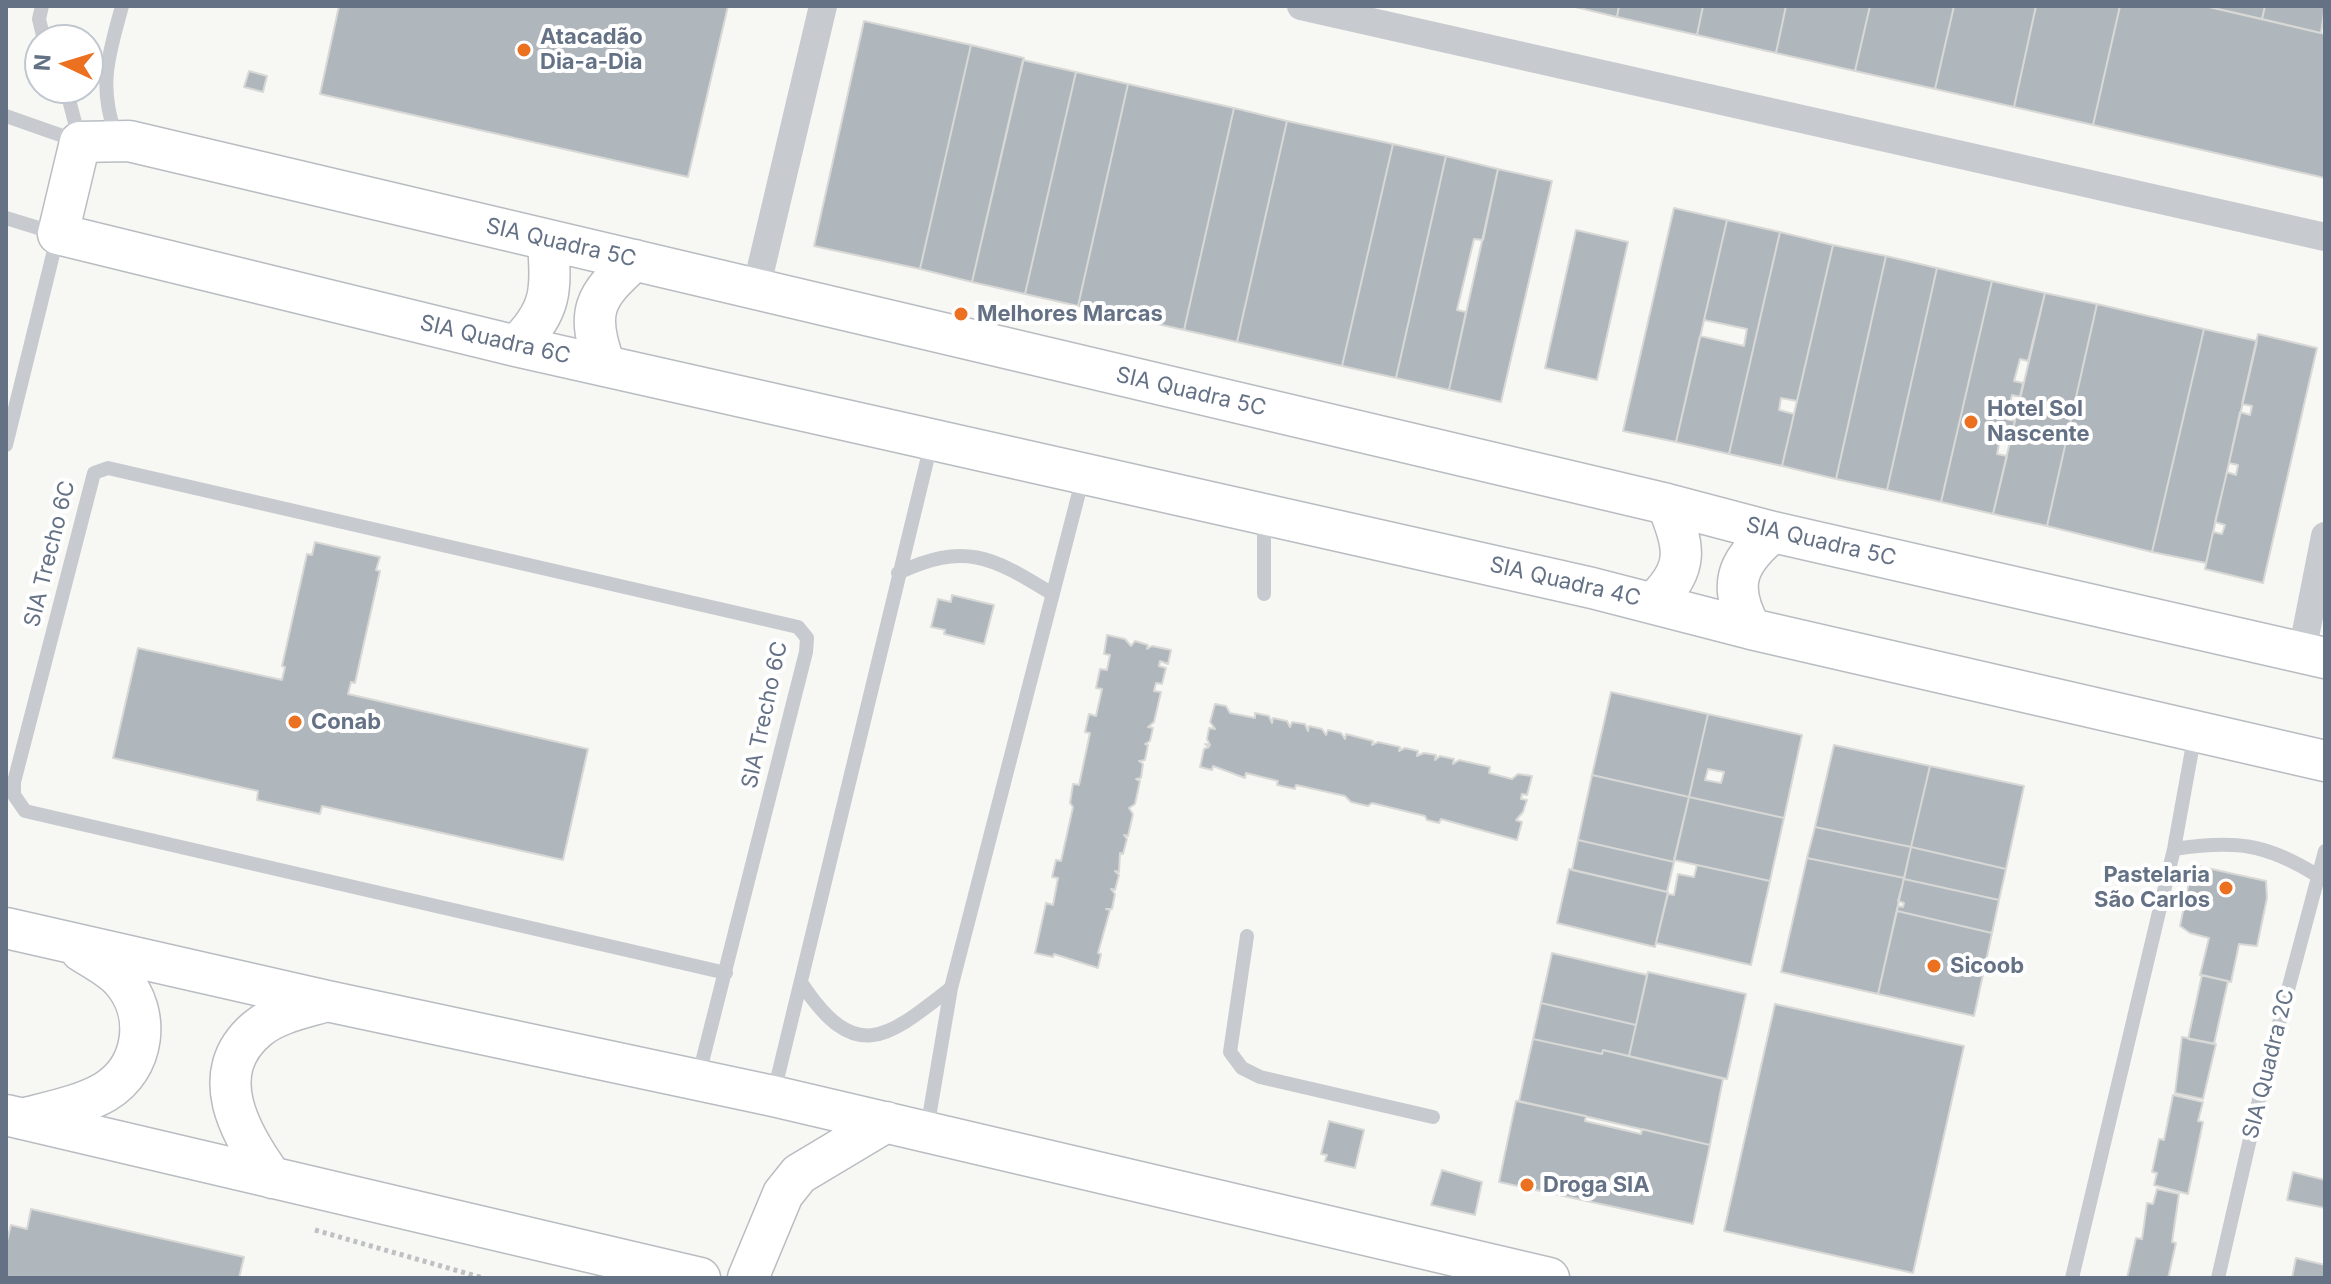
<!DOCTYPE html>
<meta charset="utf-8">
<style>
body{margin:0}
#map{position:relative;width:2331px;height:1284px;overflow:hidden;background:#f7f7f4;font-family:Inter,sans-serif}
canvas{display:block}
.frame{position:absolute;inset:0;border:8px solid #657286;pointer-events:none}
.north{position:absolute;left:24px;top:24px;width:80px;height:80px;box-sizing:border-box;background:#fff;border:2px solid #c1c7cf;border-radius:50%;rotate:274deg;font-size:22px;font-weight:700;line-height:32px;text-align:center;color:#657286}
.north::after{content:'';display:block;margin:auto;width:28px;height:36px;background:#eb7020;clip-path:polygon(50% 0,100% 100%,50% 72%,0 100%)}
</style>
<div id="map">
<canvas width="2331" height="1284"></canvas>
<div class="frame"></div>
<div class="north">N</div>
</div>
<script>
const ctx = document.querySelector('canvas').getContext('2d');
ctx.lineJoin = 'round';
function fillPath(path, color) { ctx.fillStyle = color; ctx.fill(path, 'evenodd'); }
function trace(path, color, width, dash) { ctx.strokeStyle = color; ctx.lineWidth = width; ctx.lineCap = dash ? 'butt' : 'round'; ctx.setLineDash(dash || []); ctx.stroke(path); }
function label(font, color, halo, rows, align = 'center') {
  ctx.font = font + ' Inter,sans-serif'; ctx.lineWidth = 8; ctx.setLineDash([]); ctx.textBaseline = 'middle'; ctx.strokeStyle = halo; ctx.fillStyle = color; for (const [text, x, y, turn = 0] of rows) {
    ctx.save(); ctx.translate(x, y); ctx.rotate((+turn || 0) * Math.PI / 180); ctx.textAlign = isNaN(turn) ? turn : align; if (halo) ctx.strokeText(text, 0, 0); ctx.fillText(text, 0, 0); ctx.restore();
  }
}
const building = new Path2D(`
 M339,6H728L688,177L320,94Z
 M1571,6H1619L1617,17Z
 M1619,6H1703L1697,35L1617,17Z
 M1703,6H1786L1776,53L1697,35Z
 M1786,6H1870L1855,71L1776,53Z
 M1870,6H1954L1935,89L1855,71Z
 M1954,6H2036L2014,107L1935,89Z
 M2036,6H2120L2093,125L2014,107Z
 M2120,6H2205L2325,34V178L2093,125Z
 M2205,6H2265L2262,19Z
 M2265,6H2325L2321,33L2262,19Z
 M864,21L971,45L920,269L814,246Z
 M971,45L1024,58L972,282L920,269Z
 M1023,60L1076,72L1025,294L972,282Z
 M249,71L267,76L263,92L244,87Z
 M1076,72L1128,84L1078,306L1025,294Z
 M1128,84L1234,108L1184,330L1078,306Z
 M1234,108L1287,121L1237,342L1184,330Z
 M1287,121L1393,144L1342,366L1237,342Z
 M1393,144L1446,156L1396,378L1342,366Z
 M1446,156L1498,169L1483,240L1474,239L1457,310L1466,312L1449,390L1396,378Z
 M1498,169L1552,181L1501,402L1449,390Z
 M1674,208L1727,220L1676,442L1623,431Z
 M1727,220L1780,232L1729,454L1676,442L1700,336L1744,346L1747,329L1704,320Z
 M1576,230L1628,242L1597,380L1545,368Z
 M1780,232L1833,245L1797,401L1781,398L1779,410L1794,414L1782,466L1729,454Z
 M1833,245L1886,256L1836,479L1782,466Z
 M1886,256L1937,268L1887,490L1836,479Z
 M1937,268L1992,281L1941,502L1887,490Z
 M1992,281L2045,293L2028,361L2020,359L2014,381L2023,383L2020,397L2012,395L2006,419L2015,421L2012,432L2002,430L1997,454L2007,456L1993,514L1941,502Z
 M2045,293L2097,304L2047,526L1993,514Z
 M2097,304L2204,329L2152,552L2047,526Z
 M2204,329L2257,341L2206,563L2152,552Z
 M2258,334L2317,348L2263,583L2205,569L2213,532L2222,534L2225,525L2215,522L2227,472L2236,475L2238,465L2229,463L2240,412L2250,415L2252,406L2242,404Z
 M315,542L380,557L376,570L380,571L355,683L351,682L348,694L588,749L563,860L322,806L320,814L279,805L257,800L258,791L113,758L138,648L282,680L285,667L282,666L307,554L312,555Z
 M952,595L994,605L984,644L944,634L945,630L931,627L938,599L951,602Z
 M1107,635L1125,639L1131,646L1135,641L1148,645L1147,649L1152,646L1171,650L1168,664L1160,661L1159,666L1166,668L1162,684L1156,683L1154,691L1161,692L1154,722L1148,727L1153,728L1150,741L1145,744L1148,745L1145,760L1139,761L1143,764L1141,778L1136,779L1140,781L1135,804L1129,808L1133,814L1128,836L1124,835L1127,839L1123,854L1120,853L1119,872L1115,871L1119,875L1115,890L1111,889L1115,894L1112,909H1106L1110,910L1098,953L1101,954L1098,968L1054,954L1053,957L1035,953L1046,903L1053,905L1058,878L1052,877L1056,860L1061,861L1073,807L1070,803L1073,784L1079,785L1090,733L1085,732L1089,714L1096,716L1102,689L1096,688L1100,669L1107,670L1110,655L1104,654Z
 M1611,692L1708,714L1689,797L1592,775Z
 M1215,704L1226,706L1230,713L1255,718V713L1269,716L1272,723L1273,718L1287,721L1290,727L1292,722L1305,724L1308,731L1309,726L1322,729L1326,735L1328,730L1341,733L1345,739L1346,734L1373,741L1372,745L1378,742L1400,747L1399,751L1405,748L1418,751L1417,756L1424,753L1436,755L1435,760L1440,756L1454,759L1453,764L1459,760L1490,767L1489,773L1512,779L1518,774L1532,776L1527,795L1522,794L1521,799L1527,800L1523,812L1516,820L1522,822L1517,840L1441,819L1439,823L1427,820L1425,816L1372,803L1368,806L1351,802L1345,796L1296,785L1295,789L1277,785L1278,781L1246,773L1245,778L1213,766L1212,770L1200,767L1204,749L1209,747L1205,744L1210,745L1207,739L1209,728L1215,729L1210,722Z
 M1708,714L1802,735L1784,818L1689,797ZM1708,769L1724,772L1721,783L1705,780Z
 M1834,745L1930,766L1911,847L1815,827Z
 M1930,766L2024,786L2006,869L1911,847Z
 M1592,775L1689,797L1674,862L1578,840Z
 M1689,797L1784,818L1770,881L1674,860Z
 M1815,827L1911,847L1904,878L1807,858Z
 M1578,840L1674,862L1667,892L1572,870Z
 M1911,847L2006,869L1999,900L1904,879Z
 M1807,858L1904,878L1878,994L1781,972Z
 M1697,865L1770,881L1751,965L1656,943L1668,894L1674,895L1678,874L1694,877Z
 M2198,866L2266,881L2267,898L2257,946L2239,944L2231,982L2200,975L2209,938L2190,933L2180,926L2189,882Z
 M1569,869L1668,892L1655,947L1557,923Z
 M1904,879L1999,900L1992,933L1897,911L1898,906L1903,907L1904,903L1898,901Z
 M1897,911L1992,933L1974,1016L1878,994Z
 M1552,953L1647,975L1636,1025L1541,1003Z
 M1648,972L1746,994L1727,1079L1629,1056Z
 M2202,975L2228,981L2214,1044L2188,1039Z
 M1541,1003L1636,1025L1629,1056L1603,1050L1602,1054L1533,1039Z
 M1775,1004L1964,1046L1913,1273L1724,1231Z
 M2182,1037L2216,1044L2203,1099L2175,1093Z
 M1533,1039L1602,1054L1603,1050L1723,1079L1710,1145L1519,1101Z
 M2173,1095L2203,1102L2198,1121L2203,1122L2188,1194L2154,1185L2157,1173L2152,1172L2159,1139L2164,1140Z
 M1516,1101L1586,1116L1585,1121L1641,1134L1642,1129L1710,1145L1693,1224L1499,1182Z
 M1329,1121L1364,1130L1355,1168L1325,1161L1327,1155L1321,1154Z
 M1442,1170L1482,1182L1475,1215L1431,1205Z
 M2293,1172L2325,1180V1208L2287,1200Z
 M2157,1189L2179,1194L2172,1242L2176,1243L2168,1278H2127L2136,1238L2142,1239L2147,1203L2153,1204Z
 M31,1209L244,1257L239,1278H6V1245L11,1225L27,1229Z
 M2296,1258L2325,1265V1278H2292Z`);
const path = new Path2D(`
 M315,1230L483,1278`);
const lane = new Path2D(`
 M42,6L39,19L44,40
 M6,116L80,142L66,88
 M121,136L115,133C98,83 109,55 122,6
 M6,218L58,234L6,445
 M1264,516V594
 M898,573C964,542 991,556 1051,593
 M2174,849C2235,840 2266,843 2318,876
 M1247,936L1230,1052L1242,1068L1260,1077L1433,1117
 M802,984C856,1065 887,1038 951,988
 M698,1078L806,652L807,638L798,627L108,468L94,473L14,782V795L25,811L726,973
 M774,1092L932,440
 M927,1129L951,988L1083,477
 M2072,1278L2174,849L2195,733
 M2218,1278L2261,1091L2325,851`);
const street = new Path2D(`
 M1301,6L2325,237
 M756,289L823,6
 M2302,652L2325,536`);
const secondary = new Path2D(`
 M516,346C553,310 551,290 548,240
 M605,365C585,312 594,296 635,260
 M1654,602C1690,569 1685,546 1667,504
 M1751,629C1727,586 1736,562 1773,532
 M2325,658L1773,532L1667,504L129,141L80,142L58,234L516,346L1592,588L1751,629L2325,761
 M6,928L327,1001L773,1096L1549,1278
 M6,1115L700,1278
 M22,1119C48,1112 81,1106 105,1092C145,1068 152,1013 121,979C111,968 94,959 81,951
 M272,1178C240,1134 205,1073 257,1029C276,1013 304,1008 327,1001
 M748,1278L783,1194L799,1174L886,1122`);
const markers = [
 [524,50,8,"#eb7020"],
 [961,314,8,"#eb7020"],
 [1971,422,8,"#eb7020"],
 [295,722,8,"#eb7020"],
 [2226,888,8,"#eb7020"],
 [1934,966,8,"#eb7020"],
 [1527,1185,8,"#eb7020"]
];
const poiNames = [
 ["Atacadão",540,37],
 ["Dia-a-Dia",540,62],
 ["Melhores Marcas",977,314],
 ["Hotel Sol",1987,409],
 ["Nascente",1987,434],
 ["Conab",311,722],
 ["Pastelaria",2210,875,"right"],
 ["São Carlos",2210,900,"right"],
 ["Sicoob",1950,966],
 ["Droga SIA",1543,1185]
];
const streetNames = [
 ["SIA Quadra 5C",561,243,13],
 ["SIA Quadra 6C",495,340,13],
 ["SIA Quadra 5C",1191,392,13],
 ["SIA Quadra 5C",1821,542,13],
 ["SIA Trecho 6C",50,554,-76],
 ["SIA Quadra 4C",1565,582,13],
 ["SIA Trecho 6C",765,715,-78],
 ["SIA Quadra 2C",2269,1064,-76]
];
fillPath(building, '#afb6bc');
trace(building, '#d8d9d6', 2);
trace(secondary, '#b9bdc2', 43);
trace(path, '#bec0c3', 5, [4, 4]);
trace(lane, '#c7cace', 14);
trace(street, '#c7cace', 28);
trace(secondary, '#fff', 40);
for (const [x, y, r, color] of markers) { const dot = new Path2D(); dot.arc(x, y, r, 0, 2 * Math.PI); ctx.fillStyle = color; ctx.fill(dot); trace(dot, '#fff', 3); }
label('bold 22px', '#657286', '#fff', poiNames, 'left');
label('22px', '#657286', '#fff', streetNames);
</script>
